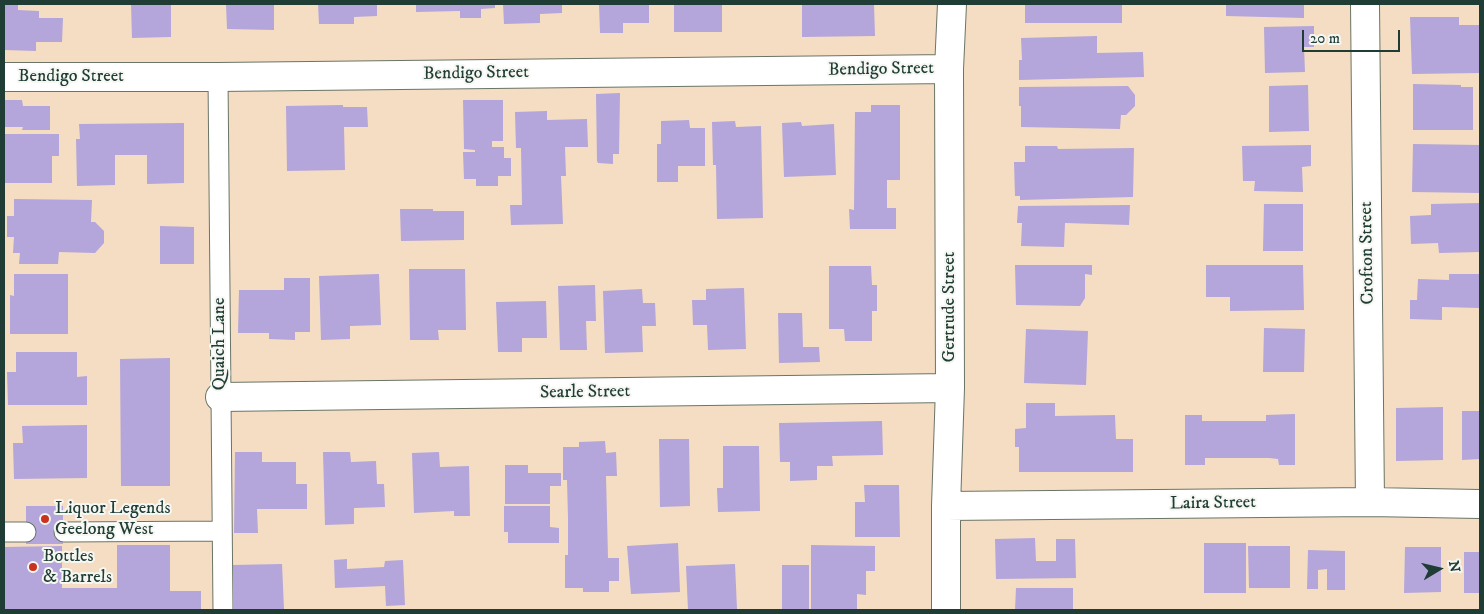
<!DOCTYPE html>
<style>
body{margin:0}
#map{position:relative;width:1484px;height:614px;overflow:hidden;background:#f4ddc3;font-family:"IM FELL DW Pica",serif}
canvas{display:block}
.frame{position:absolute;inset:0;border:5px solid #1f3d34;pointer-events:none}
.north{position:absolute;left:1414px;top:544px;width:50px;height:50px;-webkit-text-stroke:4px #f6f6f2;paint-order:stroke;rotate:81deg;font-size:14px;font-weight:700;line-height:20px;text-align:center;color:#1f3d34}
.north::after{content:'';display:block;margin:auto;width:18px;height:22px;background:#1f3d34;clip-path:polygon(50% 0,100% 100%,50% 72%,0 100%)}
.scale{position:absolute;left:1302px;top:30px;width:98px;height:22px;box-sizing:border-box;border:2px solid #1f3d34;border-top:0;padding-left:6px;font-size:15px;line-height:18px;white-space:nowrap;color:#1f3d34;-webkit-text-stroke:4px #f6f6f2;paint-order:stroke}
</style>
<div id="map">
<canvas width="1484" height="614"></canvas>
<div class="frame"></div>
<div class="north">N</div>
<div class="scale">20 m</div>
</div>
<script>
const ctx = document.querySelector('canvas').getContext('2d');
ctx.lineJoin = 'round';
function fillPath(path, color) { ctx.fillStyle = color; ctx.fill(path, 'evenodd'); }
function trace(path, color, width, dash) { ctx.strokeStyle = color; ctx.lineWidth = width; ctx.lineCap = dash ? 'butt' : 'round'; ctx.setLineDash(dash || []); ctx.stroke(path); }
function label(font, color, halo, rows, align = 'center') {
  ctx.font = font + ' "IM FELL DW Pica",serif'; ctx.lineWidth = 4; ctx.setLineDash([]); ctx.textBaseline = 'middle'; ctx.strokeStyle = halo; ctx.fillStyle = color; for (const [text, x, y, turn = 0] of rows) {
    ctx.save(); ctx.translate(x, y); ctx.rotate((+turn || 0) * Math.PI / 180); ctx.textAlign = isNaN(turn) ? turn : align; if (halo) ctx.strokeText(text, 0, 0); ctx.fillText(text, 0, 0); ctx.restore();
  }
}
const building = new Path2D(`
 M4,4H18V10L39,11V18H63L62,42H36V51L4,50Z
 M131,4H171V37L132,38Z
 M226,4H274V30L227,29Z
 M318,4H377V16L354,17V24H319Z
 M416,4H495V8L481,9V18H460V11L416,12Z
 M503,4H562V13L540,14V23L504,24Z
 M599,4H649V23H623V33H600Z
 M674,4H722V32H674Z
 M802,4H874L875,36L802,37Z
 M1025,4H1122V23H1025Z
 M1226,4H1304V18L1226,16Z
 M1410,17H1459V25H1480V73L1412,74Z
 M1314,26V47H1304L1305,72L1265,73L1264,27Z
 M1097,36V53L1143,52L1144,77L1019,80V60H1022L1021,38Z
 M1413,84L1461,85V87H1473V130H1413Z
 M1308,85L1309,131L1269,132V86Z
 M1128,86L1135,95V106L1126,115H1121L1120,129L1021,127V106H1019V87Z
 M620,93L619,154H613V164L598,163L597,161L596,94Z
 M4,100H22L23,106H50V130H22L23,127H4Z
 M463,100H503V141H492V147H504V158H511V176H498V186H476V179H464L463,152H475V150L464,149Z
 M343,105V107H367L368,127H344L345,170L287,171L286,106Z
 M871,105H900V180H887V208H896V229H850L849,209L854,210L855,112H871Z
 M547,111V120L587,119L588,147H565L566,176H561L563,224L511,225L510,205H522L521,148H516L515,112Z
 M689,120L690,128H705V166H678V182H657V144H661V121Z
 M735,121L736,127L761,126L763,218L717,219L716,165H713L712,122Z
 M801,122L802,126L834,124L836,175L784,177L782,123Z
 M184,123V183L147,184V155H115V185L77,186L76,139H80L79,124Z
 M4,134H59V156H52V183H4Z
 M1413,144L1480,145V193L1412,192Z
 M1311,145V166L1302,167L1303,192L1254,191L1255,181H1243L1242,146Z
 M1025,146H1057L1058,149L1134,148L1133,197L1020,200V196H1015L1014,162H1025Z
 M14,199L92,200L91,222H95L104,231V243L95,253L59,252L58,264H19L20,253H13L14,237H7V216H14Z
 M1480,203V252L1439,253L1438,243L1411,244L1410,216L1431,215V204Z
 M1264,204H1303V251H1263Z
 M1130,205L1129,225L1065,223L1064,247L1021,246L1022,223H1017L1018,206Z
 M400,209H433V211H464V240L401,241Z
 M160,226L194,227V264H160Z
 M1015,265H1092V275L1085,274V298L1080,306L1016,305Z
 M1206,265H1303L1304,310L1230,311V297H1206Z
 M829,266H871L872,285H877V311H872V341H845L844,329H829Z
 M409,269H465L466,330H438L439,340H410Z
 M14,274H68V334H10V295L14,296Z
 M379,274L381,325L350,326V339L321,340L319,276Z
 M1449,274H1480V308L1442,307V320L1410,319V300H1417L1418,279L1449,280Z
 M284,278H310V332H295V340L269,339V333H238L239,290H284Z
 M595,285L596,321H586L587,350H560L558,286Z
 M744,288L746,349L708,350L707,325H693L692,300H706V289Z
 M642,289L643,303H655L656,326H642L643,352L605,353L603,291Z
 M546,301L547,338H522V352H498L496,302Z
 M778,313H802L803,347H819L820,362L779,363Z
 M1264,328L1305,329L1304,372H1263Z
 M1026,329L1088,331L1086,385L1024,383Z
 M16,352H77V377L87,376V405H8L7,372H16Z
 M170,358V486H121L120,359Z
 M1026,403H1055V416L1115,415L1116,439H1133V472H1019V447H1015V429L1026,428Z
 M1443,407V460L1396,461V408Z
 M1462,411H1480V459L1462,460Z
 M1295,414V465H1279L1278,459L1269,458H1205V465H1185V415H1202V421H1266V415Z
 M882,421L883,455L832,456L833,466H817V480L790,481V462H780L779,423Z
 M87,425V478L14,479L13,443H23L22,426Z
 M659,439H689L690,506L660,507Z
 M605,441L606,453L616,452L617,476H606L608,558H619V581H609V592H583V588H565V555H568V518L567,480H563V447H579V442Z
 M723,446H759L760,511L718,512L717,488H723Z
 M235,452H262V462H296V484H307V509H257L258,533H234Z
 M323,452H350L351,462L376,461L377,484H384L385,507L354,508V524L325,525Z
 M439,452L440,467L469,466L470,516H454V511L414,513L412,453Z
 M505,465H528V473H561V486H550V504H505Z
 M864,485H899L900,537H855V502H865Z
 M26,506H63V544H26Z
 M504,506H550V527L559,528V543H508V532H504Z
 M1035,538L1036,561H1056V539H1075L1076,578L996,579L995,539Z
 M678,543L680,592L631,594L627,546Z
 M1204,543H1246V593H1204Z
 M117,545H170V591H201V610H4V547L62,546V588H117Z
 M811,545L875,546V571H866V595L857,594V610H811Z
 M1248,546H1290V588H1249Z
 M1405,547H1441V592L1404,593Z
 M1308,550L1345,551V590H1327V569L1318,570V589H1307Z
 M1464,552H1480V593H1464Z
 M347,559V569L384,567L385,561L403,560L405,605L386,606L385,586L335,588L334,560Z
 M282,564L284,609L234,610L233,565Z
 M735,564L737,609L688,610L686,566Z
 M782,565H809V609H782Z
 M1016,588H1073V610H1015Z`);
const lane = new Path2D(`
 M218,77L223,610
 M4,532H26
 M64,532L222,531`);
const street = new Path2D(`
 M1365,4L1370,502
 M4,77H218L949,69
 M220,397L950,388
 M946,506L1370,502L1480,504
 M946,610V506L950,388L949,69L952,4`);
const markers = [
 [45,519,5,"#c8321e"],
 [33,567,5,"#c8321e"]
];
const streetNames = [
 ["Bendigo Street",881,70,-1],
 ["Bendigo Street",476,74,-1],
 ["Bendigo Street",71,77],
 ["Crofton Street",1368,253,-91],
 ["Gertrude Street",950,307,-90],
 ["Quaich Lane",220,344,-90],
 ["Searle Street",585,393,-1],
 ["Laira Street",1213,504,-1]
];
const poiNames = [
 ["Liquor Legends",55,509],
 ["Geelong West",55,530],
 ["Bottles",43,557],
 ["& Barrels",43,578]
];
fillPath(building, '#b4a5da');
trace(lane, '#6a7566', 21);
trace(street, '#6a7566', 30);
trace(lane, '#fff', 19);
trace(street, '#fff', 28);
for (const [x, y, r, color] of markers) { const dot = new Path2D(); dot.arc(x, y, r, 0, 2 * Math.PI); ctx.fillStyle = color; ctx.fill(dot); trace(dot, '#f6f6f2', 2); }
label('18px', '#1f3d34', '#f6f6f2', streetNames);
label('18px', '#1f3d34', '#f6f6f2', poiNames, 'left');
</script>
